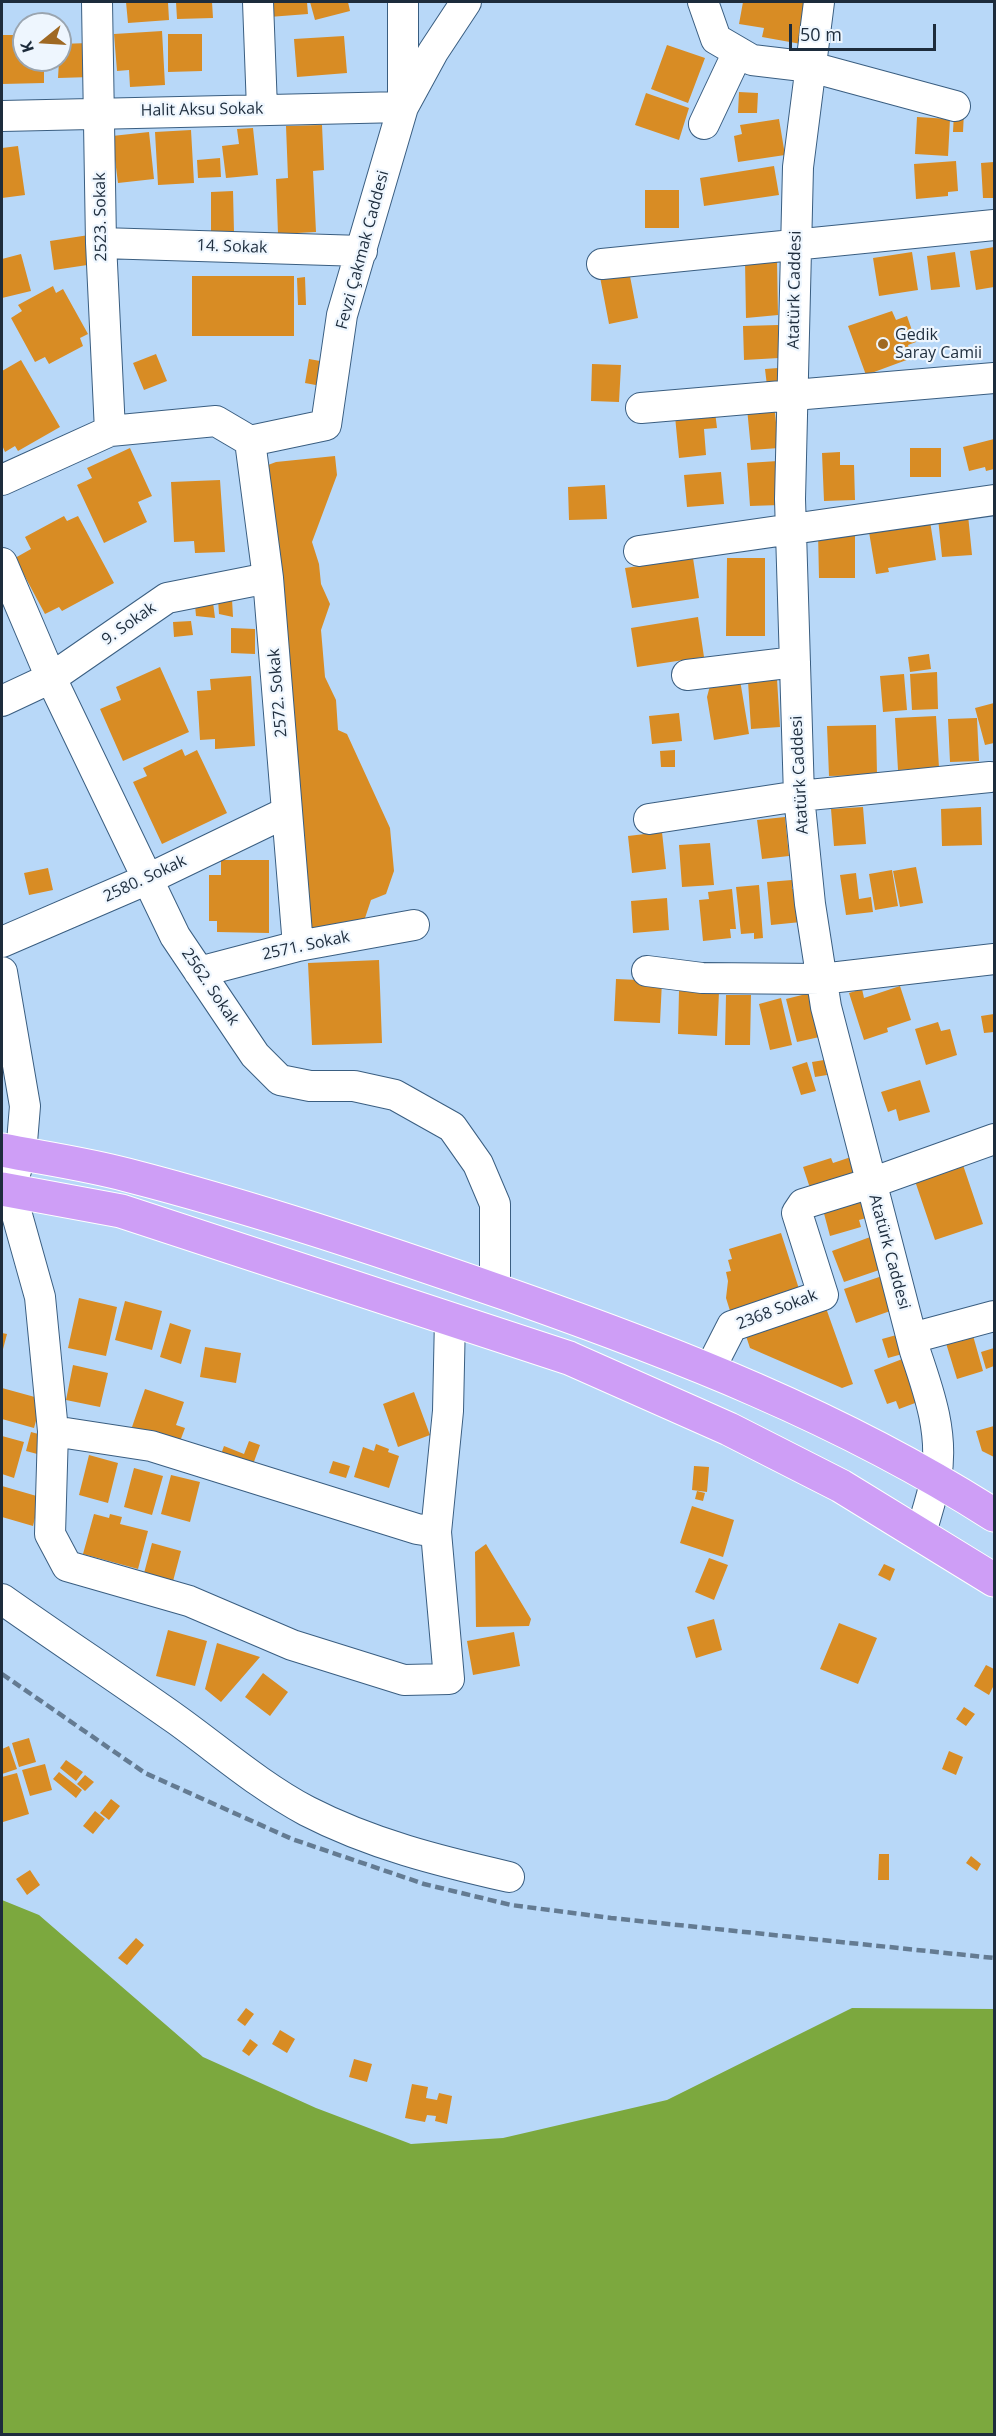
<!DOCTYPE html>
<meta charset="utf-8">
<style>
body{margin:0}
#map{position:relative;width:996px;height:2436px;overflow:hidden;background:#b8d8f8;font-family:"Open Sans",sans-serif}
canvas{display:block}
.frame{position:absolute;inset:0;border:3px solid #1d2c3c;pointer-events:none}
.north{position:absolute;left:12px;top:12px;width:60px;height:60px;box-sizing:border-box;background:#eef6fe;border:2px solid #9aa5b0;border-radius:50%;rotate:252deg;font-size:16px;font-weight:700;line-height:24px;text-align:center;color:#1d2c3c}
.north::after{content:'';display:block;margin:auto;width:21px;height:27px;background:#9f6923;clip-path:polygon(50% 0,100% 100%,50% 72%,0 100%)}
.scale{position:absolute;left:789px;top:24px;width:147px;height:27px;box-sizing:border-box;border:3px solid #1d2c3c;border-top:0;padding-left:8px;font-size:18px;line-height:21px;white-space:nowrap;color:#1d2c3c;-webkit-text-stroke:4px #eef6fe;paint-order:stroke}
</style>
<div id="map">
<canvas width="996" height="2436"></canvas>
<div class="frame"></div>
<div class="north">K</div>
<div class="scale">50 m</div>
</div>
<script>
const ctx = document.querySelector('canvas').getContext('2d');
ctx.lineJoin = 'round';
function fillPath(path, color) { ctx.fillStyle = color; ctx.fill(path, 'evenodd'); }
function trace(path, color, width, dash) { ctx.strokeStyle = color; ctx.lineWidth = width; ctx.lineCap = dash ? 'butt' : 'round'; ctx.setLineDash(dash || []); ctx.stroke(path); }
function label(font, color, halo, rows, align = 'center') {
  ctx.font = font + ' "Open Sans",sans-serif'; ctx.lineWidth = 4.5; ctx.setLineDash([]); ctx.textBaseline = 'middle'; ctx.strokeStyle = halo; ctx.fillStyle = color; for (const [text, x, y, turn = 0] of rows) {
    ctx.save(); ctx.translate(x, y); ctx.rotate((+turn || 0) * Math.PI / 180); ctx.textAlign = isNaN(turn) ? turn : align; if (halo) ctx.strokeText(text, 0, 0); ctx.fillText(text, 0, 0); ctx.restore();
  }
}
const water = new Path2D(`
 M2,1900L39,1915L203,2057L316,2108L411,2144L503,2138L667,2100L852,2008L994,2009V2434H2Z`);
const building = new Path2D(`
 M126,2H168L169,20L128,23Z
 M176,2H212L213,18L177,19Z
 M268,2H307L308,14L269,17Z
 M310,2H348L350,11L315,20Z
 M743,2H808L801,44L762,37L764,28L739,24Z
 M162,31L165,85L130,87L129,70L117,71L114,34Z
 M168,34H202V71L168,72Z
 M2,35H24V60H44V83L2,84Z
 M344,36L347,73L297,77L294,39Z
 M89,43L91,77L58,78L60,44Z
 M667,45L705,58L688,103L651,89Z
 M739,92L758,93L757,113H738Z
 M646,93L689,108L679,140L635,125Z
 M954,112H964L963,132H953Z
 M917,117L950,119L948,156L915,154Z
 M779,119L785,155L738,162L734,136L742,134L740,125Z
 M322,125L324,170L313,171L316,232L278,234L276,179L288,178L286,126Z
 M253,128L258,175L226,178L222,146L239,144L237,129Z
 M191,130L194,183L158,185L155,132Z
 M149,132L154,179L118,183L112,136Z
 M18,146L25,195L2,198V148Z
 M220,158L221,177L198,178L197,160Z
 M956,161L958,191L948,192V196L916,199L914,164Z
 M994,162V198H983L981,163Z
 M774,166L779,195L704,206L700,178Z
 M645,190H679V228H645Z
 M233,191L234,232H211V192Z
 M89,235L94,264L54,270L50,241Z
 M994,247V287L976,290L970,251Z
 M912,252L918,290L879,296L873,258Z
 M955,252L960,287L931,290L927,256Z
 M21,254L31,291L2,298V259Z
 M777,260L778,315L746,318L745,261Z
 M629,271L638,318L609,324L600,277Z
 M192,276H294V336H192Z
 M305,277L306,305H298L297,278Z
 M53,286L56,293L63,289L88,334L80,338L83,346L49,364L45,357L35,362L11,318L22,311L18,305Z
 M892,311L896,320L907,316L916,342L908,345L912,358L866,375L848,326Z
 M778,325L779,358L744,360L743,326Z
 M156,354L167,381L144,390L133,363Z
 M309,359L326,362L321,386L305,383Z
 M21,360L60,427L18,451L15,446L5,452L2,445V371Z
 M592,364L621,365L619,402L591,401Z
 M778,368L779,385L767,386L765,369Z
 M774,405L779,448L751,450L747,408Z
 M715,412L717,428L704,429L706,455L679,458L675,416Z
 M994,439V469L986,471L985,467L969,471L963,447Z
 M130,448L152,496L138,502L147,522L104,543L77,485L92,478L87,468Z
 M910,448H941V477H910Z
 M840,452V465H854L855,500L824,501L822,453Z
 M335,456L337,475L312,542L319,564L321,584L330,604L321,630L325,677L336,700L338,730L347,734L390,828L394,871L386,894L371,900L361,930L311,936L268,465L276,462Z
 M778,461L780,505L750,506L747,463Z
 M721,472L724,504L687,507L684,475Z
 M220,480L225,552L195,553L194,541L174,542L171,482Z
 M605,485L607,519L569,520L568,487Z
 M968,515L972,555L942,557L938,518Z
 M64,516L67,521L78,516L114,583L62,611L59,607L45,614L15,558L31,549L25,537Z
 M930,521L936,560L888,568L889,572L876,574L869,532Z
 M818,532H855V578H819Z
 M693,558L699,598L632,608L625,568Z
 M727,558H765V636H726Z
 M218,599H232L233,617L219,614Z
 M213,602L215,618L196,616L195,605Z
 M698,617L704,657L637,667L631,628Z
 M191,621L193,635L174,637L173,622Z
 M231,628L255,629V654L231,653Z
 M929,654L931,669L910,672L908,657Z
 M160,667L189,732L123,761L100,709L121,700L116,687Z
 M937,672L938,709L912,710L910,674Z
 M739,674L749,734L714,740L707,697L712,678Z
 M904,674L907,710L883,712L880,676Z
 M251,676L255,746L215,749V739L200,740L197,691L211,690L210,679Z
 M777,679L780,727L751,729L748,681Z
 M994,703V743L985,745L975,708Z
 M679,713L682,741L652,744L649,716Z
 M936,716L939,768L898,770L895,718Z
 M977,718L979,761L950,762L948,719Z
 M876,725L877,775L829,776L827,726Z
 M182,749L185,756L197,750L227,813L162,844L133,782L147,776L143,768Z
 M675,750V767H661L660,751Z
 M863,807L866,844L834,846L831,809Z
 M981,807L982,845L942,846L941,809Z
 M785,817L789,856L762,859L757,820Z
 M662,832L666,869L632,873L628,836Z
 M710,843L714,885L682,887L679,845Z
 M221,860H269V933L217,932V921H209V875H221Z
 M916,867L923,903L900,907L893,871Z
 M48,868L53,890L29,895L24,873Z
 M892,870L898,906L875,910L869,874Z
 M856,873L859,899L871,897L873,912L846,915L840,875Z
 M792,880V889H798L801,922L771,925L767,882Z
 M759,885L763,938L754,939V933L741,934L736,887Z
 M732,889L736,929H730L731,938L703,941L699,900L709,899L708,892Z
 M667,898L669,930L633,933L631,901Z
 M379,960L382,1043L312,1045L308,963Z
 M616,979L662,981L660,1023L614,1021Z
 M900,986L911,1020L887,1028L888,1032L864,1040L849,993L862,989L864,998Z
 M679,991L719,992L717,1036L678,1034Z
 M814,992L824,1036L797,1042L786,999Z
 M726,995H751L750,1045H725Z
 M781,998L792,1045L770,1050L759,1004Z
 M994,1014V1032L984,1033L981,1016Z
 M938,1022L941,1031L950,1029L957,1055L926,1065L915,1029Z
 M824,1060L827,1075L815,1077L812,1062Z
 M807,1062L816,1091L801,1095L792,1067Z
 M920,1080L930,1112L899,1121L896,1109L888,1112L881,1092Z
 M851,1157L856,1174L812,1194L803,1167L831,1158L833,1163Z
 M963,1165L983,1224L935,1240L915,1181Z
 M864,1194L870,1217L859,1220L861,1227L830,1236L822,1206Z
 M781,1233L800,1292L731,1314L726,1298L728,1281L726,1272L731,1271L728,1260L732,1259L729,1249Z
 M873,1236L885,1268L844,1282L832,1251Z
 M885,1275L896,1309L856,1323L844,1289Z
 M79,1298L117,1307L106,1356L68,1348Z
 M125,1301L162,1311L152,1350L115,1340Z
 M826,1308L853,1384L842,1388L750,1348L746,1336Z
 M170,1323L191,1330L181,1364L160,1357Z
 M972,1332L983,1371L957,1379L945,1340Z
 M2,1333L7,1334L2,1353Z
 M900,1334L906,1353L888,1358L882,1339Z
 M205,1347L241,1353L236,1383L200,1377Z
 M994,1348V1366L986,1369L981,1352Z
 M910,1356L926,1399L899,1409L896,1401L887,1404L874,1370Z
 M73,1365L108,1373L100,1407L66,1400Z
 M2,1388L42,1399L34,1428L2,1419Z
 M145,1389L184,1402L176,1425L185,1428L179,1444L132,1427Z
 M414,1392L430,1435L398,1447L383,1404Z
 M994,1426V1457L982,1451L976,1431Z
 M31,1432L46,1436L41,1455L26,1451Z
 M2,1436L24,1442L14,1478L2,1474Z
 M249,1441L260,1445L251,1470L220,1457L224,1446L244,1454Z
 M376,1444L389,1449L388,1452L399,1456L389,1488L354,1477L363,1447L374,1451Z
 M89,1455L118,1463L108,1503L79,1495Z
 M333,1461L350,1466L346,1478L329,1473Z
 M694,1466L709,1467L707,1492L692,1490Z
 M134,1468L163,1476L152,1515L124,1507Z
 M171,1475L200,1482L190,1522L161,1514Z
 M2,1486L40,1497L33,1526L2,1517Z
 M697,1491L705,1493L703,1501L695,1499Z
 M692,1506L734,1520L723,1557L680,1543Z
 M94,1514L109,1518L110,1514L122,1517L120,1524L148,1531L138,1569L83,1554Z
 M152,1543L181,1551L172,1585L143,1577Z
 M486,1544L531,1619L529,1626L476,1627L475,1552Z
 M709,1558L728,1565L714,1600L695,1592Z
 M884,1564L895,1569L890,1581L878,1575Z
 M714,1619L722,1650L696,1658L687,1627Z
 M839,1623L877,1638L858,1684L820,1669Z
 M168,1630L207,1641L195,1686L156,1676Z
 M514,1632L520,1666L473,1675L467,1641Z
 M217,1643L260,1657L221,1702L205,1689Z
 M986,1665L994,1669V1685L989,1695L974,1686Z
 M263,1673L288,1692L270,1716L245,1697Z
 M964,1707L975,1714L966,1726L956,1719Z
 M29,1738L36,1762L19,1767L12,1743Z
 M9,1746L17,1769L2,1774V1749Z
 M949,1751L963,1757L956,1775L942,1769Z
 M66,1760L83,1772L76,1781L60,1768Z
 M45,1764L52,1790L30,1796L22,1770Z
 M59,1772L82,1790L76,1798L53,1779Z
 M17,1773L29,1814L3,1822L2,1777Z
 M85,1775L94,1782L85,1791L77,1784Z
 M111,1799L120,1806L109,1820L100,1813Z
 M95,1811L105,1819L93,1834L83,1826Z
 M879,1854H889V1880H878Z
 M971,1856L981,1864L977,1871L966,1863Z
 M30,1870L40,1885L27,1895L16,1879Z
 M136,1938L144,1945L127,1965L118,1958Z
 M246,2008L254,2014L245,2026L237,2020Z
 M280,2030L295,2039L287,2053L272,2044Z
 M250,2039L258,2045L249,2056L242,2051Z
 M354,2059L372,2064L367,2082L349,2077Z
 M412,2084L428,2087L426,2098L437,2100L439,2093L452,2096L447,2124L435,2121L436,2116L427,2115L425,2122L405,2118Z`);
const minor = new Path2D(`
 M97,2L101,243L110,431
 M258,2L262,109
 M703,2L716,39L752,60L811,67L955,106
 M819,2L798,167L790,499L799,796L810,904L826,1007L915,1351C929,1392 944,1434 936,1478C932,1497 926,1515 921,1533
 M2,116L403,107L433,52L466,2
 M704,124L738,52
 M101,243L362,251
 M602,264L994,225
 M641,408L994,378
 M250,441L326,425L342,315L403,107V2
 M250,441L268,578L298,946
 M2,480L110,431L216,421L250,441
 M639,551L994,500
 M2,563L51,678L175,936L255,1055L280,1080L310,1086H354L395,1095L452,1127L478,1164L495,1204V1290
 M687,675L795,662
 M2,701L51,678L167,598L268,578
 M649,819L799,796L990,777
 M2,942L148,879L287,812
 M647,971L702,978L821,979L994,959
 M2,972L25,1106L21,1154L10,1190L40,1297L53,1431L151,1446L417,1529L436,1532L448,1411L450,1318
 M199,972L298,946L414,925
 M912,1338L994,1316
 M710,1369L732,1326L823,1295L797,1213L803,1204L871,1183L994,1139
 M53,1431L50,1534L67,1566L189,1601L292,1645L404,1680L449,1679L436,1532
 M2,1599C60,1640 119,1679 177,1720C220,1751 260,1786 307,1811C371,1844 439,1861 509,1877`);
const highway = new Path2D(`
 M2,1150C43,1158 86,1164 127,1175C255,1208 380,1250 504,1293C675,1353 841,1417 994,1515
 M2,1189L121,1211L569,1358L729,1429L841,1486L994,1580`);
const rail = new Path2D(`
 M2,1674L145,1773L292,1839L424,1884L511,1905L611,1918L994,1958`);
const markers = [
 [883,344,6,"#9f6923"]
];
const streetNames = [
 ["Halit Aksu Sokak",202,110,-1],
 ["2523. Sokak",101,217,-91],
 ["14. Sokak",232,247,2],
 ["Fevzi Çakmak Caddesi",363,250,-75],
 ["Atatürk Caddesi",795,290,-89],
 ["9. Sokak",129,624,-35],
 ["2572. Sokak",278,693,-95],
 ["Atatürk Caddesi",800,775,-93],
 ["2580. Sokak",145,879,-25],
 ["2571. Sokak",306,946,-12],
 ["2562. Sokak",210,987,56],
 ["Atatürk Caddesi",889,1252,75],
 ["2368 Sokak",777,1310,-21]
];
const poiNames = [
 ["Gedik",895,335],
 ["Saray Camii",895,353]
];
fillPath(water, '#7ca83e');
fillPath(building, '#d88c24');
trace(minor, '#3a5e81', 32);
trace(highway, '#fff', 35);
trace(minor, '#fff', 30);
trace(highway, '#ce9ef6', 33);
trace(rail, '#647b92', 4.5, [9, 4.5]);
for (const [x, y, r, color] of markers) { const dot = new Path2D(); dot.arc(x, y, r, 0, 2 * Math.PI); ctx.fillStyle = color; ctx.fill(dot); trace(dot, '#eef6fe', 2); }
label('16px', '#1d2c3c', '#eef6fe', streetNames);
label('16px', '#1d2c3c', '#eef6fe', poiNames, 'left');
</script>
